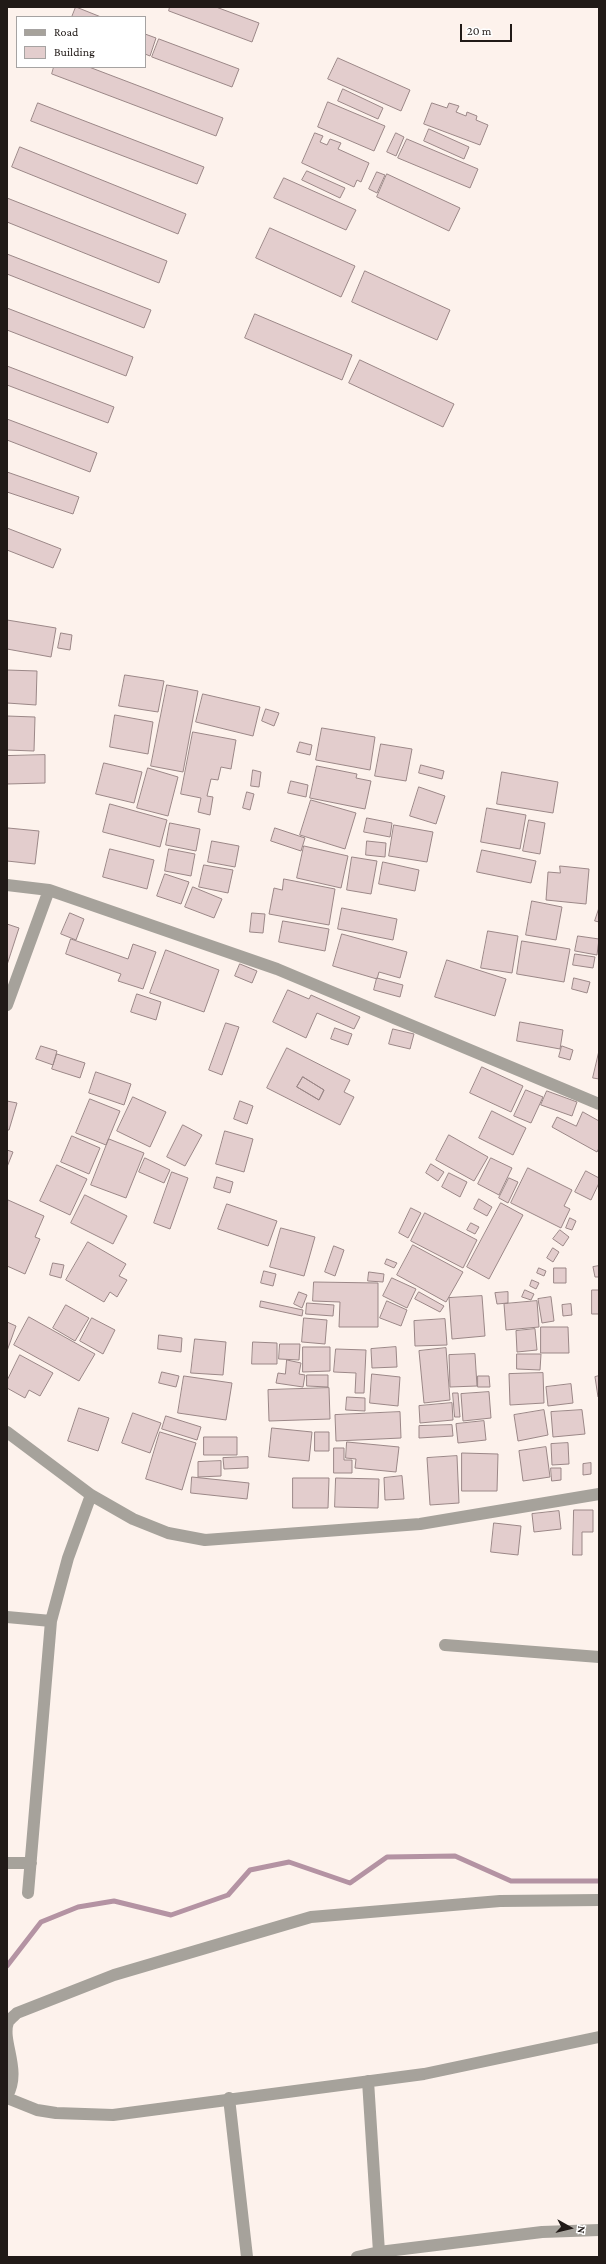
<!DOCTYPE html>
<style>
body{margin:0}
#map{position:relative;width:606px;height:2264px;overflow:hidden;background:#fdf2ec;font-family:"Crimson Pro",serif}
canvas{display:block}
.frame{position:absolute;inset:0;border:8px solid #211a17;pointer-events:none}
.legend{position:absolute;left:16px;top:16px;width:130px;height:52px;box-sizing:border-box;background:#fff;border:1px solid #a6a3a2;margin:0;padding:5px 7px;list-style:none;font-size:12px;color:#211a17}
.legend li{display:flex;align-items:center;gap:8px;height:20px}
.legend b{width:20px;border:1px solid #a6a3a2}
.north{position:absolute;left:550px;top:2208px;width:40px;height:40px;-webkit-text-stroke:3px #fff;paint-order:stroke;rotate:98deg;font-size:11px;font-weight:700;line-height:16px;text-align:center;color:#211a17}
.north::after{content:'';display:block;margin:auto;width:14px;height:18px;background:#211a17;clip-path:polygon(50% 0,100% 100%,50% 72%,0 100%)}
.scale{position:absolute;left:460px;top:24px;width:52px;height:18px;box-sizing:border-box;border:2px solid #211a17;border-top:0;padding-left:5px;font-size:12px;line-height:14px;white-space:nowrap;color:#211a17;-webkit-text-stroke:3px #fff;paint-order:stroke}
</style>
<div id="map">
<canvas width="606" height="2264"></canvas>
<div class="frame"></div>
<ul class="legend">
<li><b style="height:5px;background:#a6a29b"></b>Road</li>
<li><b style="height:11px;background:#e3cdcd"></b>Building</li>
</ul>
<div class="north">N</div>
<div class="scale">20 m</div>
</div>
<script>
const ctx = document.querySelector('canvas').getContext('2d');
ctx.lineJoin = 'round';
function trace(path, color, width, dash) { ctx.strokeStyle = color; ctx.lineWidth = width; ctx.lineCap = dash ? 'butt' : 'round'; ctx.setLineDash(dash || []); ctx.stroke(path); }
function fillPath(path, color) { ctx.fillStyle = color; ctx.fill(path, 'evenodd'); }
const stream = new Path2D(`
 M7,1966L41,1922L78,1907L114,1901L171,1915L228,1895L250,1870L289,1862L350,1883L387,1857L455,1856L511,1881H599`);
const building = new Path2D(`
 M76,7L101,17H72Z
 M170,7H216L259,23L252,42L169,11Z
 M145,34L156,38L150,56L145,54Z
 M159,39L239,69L232,87L152,57Z
 M338,58L410,90L401,111L328,79Z
 M54,67H89L223,118L216,136L52,74Z
 M343,89L383,108L378,119L338,101Z
 M328,102L385,126L374,151L318,127Z
 M38,103L204,167L197,184L31,121Z
 M432,103L447,108L449,103L459,106L456,112L466,116L467,112L477,116L476,120L488,125L480,145L424,124Z
 M429,129L469,147L464,159L424,141Z
 M315,133L323,136L320,142L327,145L330,139L341,143L338,149L369,163L361,182L357,180L354,187L302,163Z
 M396,133L404,137L396,156L387,152Z
 M407,139L478,169L470,188L398,158Z
 M20,147L186,214L178,234L12,167Z
 M307,171L345,188L340,198L302,180Z
 M377,172L385,175L377,193L369,189Z
 M387,174L460,208L449,231L377,197Z
 M284,178L356,210L346,230L274,198Z
 M7,198L167,261L159,283L7,222Z
 M270,228L355,266L341,297L256,258Z
 M7,254L151,310L144,328L7,274Z
 M365,271L450,310L437,340L352,302Z
 M7,308L133,357L126,376L7,330Z
 M255,314L352,355L342,380L245,338Z
 M360,360L454,404L443,427L349,383Z
 M7,366L114,407L108,423L7,385Z
 M7,419L97,453L90,472L7,440Z
 M7,472L79,497L73,514L7,492Z
 M7,528L61,549L53,568L7,550Z
 M7,620L56,628L51,657L7,649Z
 M61,633L72,635L70,650L58,648Z
 M7,670L37,671L36,705L7,703Z
 M125,675L164,681L158,712L119,706Z
 M167,685L198,691L183,772L151,766Z
 M203,694L260,707L253,736L196,722Z
 M266,709L279,713L274,726L262,721Z
 M115,715L153,722L148,754L110,747Z
 M7,716L35,717L34,751L7,750Z
 M322,728L375,737L370,770L316,760Z
 M193,732L236,740L231,769L221,767L218,780L211,779L207,796L213,797L210,815L198,812L201,798L181,794Z
 M300,742L312,745L310,755L297,752Z
 M381,744L412,749L406,781L375,776Z
 M45,755V783L7,784V756Z
 M104,763L142,772L134,803L96,794Z
 M421,765L444,771L442,779L419,773Z
 M317,766L357,774L356,778L371,781L365,809L310,798Z
 M148,768L178,777L168,816L137,808Z
 M253,770L261,772L259,787L251,786Z
 M502,772L558,782L553,813L497,804Z
 M291,781L308,785L306,797L288,793Z
 M419,787L445,796L436,824L410,816Z
 M247,792L254,794L250,810L243,808Z
 M311,800L356,813L345,849L300,835Z
 M110,804L167,820L160,847L103,832Z
 M487,808L526,815L520,849L481,842Z
 M367,818L392,823L390,837L364,832Z
 M529,820L545,823L540,854L523,851Z
 M170,823L200,829L196,851L166,845Z
 M394,825L433,832L427,862L389,856Z
 M8,828L39,831L35,864L7,861Z
 M275,828L305,838L301,851L271,841Z
 M212,841L239,846L235,867L208,862Z
 M367,841L386,843L385,857L366,855Z
 M304,846L348,856L341,888L297,878Z
 M110,849L154,860L147,889L103,877Z
 M169,849L195,854L191,876L165,871Z
 M482,850L536,861L531,883L477,872Z
 M352,857L377,861L371,894L347,890Z
 M383,862L419,870L415,891L379,884Z
 M204,865L233,870L228,893L199,887Z
 M560,866L589,869L586,904L546,900L548,872L560,873Z
 M165,874L189,882L181,904L157,896Z
 M284,879L335,889L329,925L269,914L274,888L282,890Z
 M193,887L222,899L214,918L185,907Z
 M532,901L562,907L556,940L526,935Z
 M342,908L397,919L393,940L338,929Z
 M599,908V922L595,921Z
 M70,913L84,919L76,940L61,934Z
 M252,913L265,914L263,933L250,932Z
 M283,921L329,929L325,951L279,942Z
 M7,924L19,928L7,965Z
 M488,931L518,936L512,973L481,968Z
 M342,934L407,952L400,978L379,972L377,979L333,966Z
 M578,936L599,939L597,955L575,951Z
 M71,939L128,959L133,944L156,952L143,989L118,981L121,974L66,954Z
 M522,941L570,949L564,982L517,974Z
 M166,950L219,970L204,1012L150,993Z
 M575,954L595,957L593,968L573,965Z
 M447,960L506,979L495,1016L435,997Z
 M240,964L257,971L252,983L235,976Z
 M377,978L403,985L400,997L374,990Z
 M574,978L590,982L587,993L572,989Z
 M288,990L309,999L311,995L360,1017L354,1029L317,1013L306,1038L273,1022Z
 M137,994L161,1002L156,1020L131,1012Z
 M520,1022L563,1030L560,1049L517,1041Z
 M226,1023L239,1027L222,1075L209,1070Z
 M335,1028L352,1034L348,1045L331,1039Z
 M393,1029L414,1034L410,1049L389,1044Z
 M41,1046L57,1051L53,1065L36,1059Z
 M562,1046L573,1050L570,1060L559,1057Z
 M287,1048L350,1080L344,1092L354,1097L340,1125L267,1088ZM303,1077L324,1090L319,1100L297,1087Z
 M599,1051V1079L593,1078Z
 M57,1054L85,1063L80,1078L52,1069Z
 M482,1067L523,1086L511,1112L470,1093Z
 M96,1072L131,1084L124,1105L89,1093Z
 M303,1077L324,1090L319,1100L297,1087Z
 M526,1090L543,1097L531,1123L514,1116Z
 M547,1091L577,1102L572,1116L541,1105Z
 M133,1097L166,1112L150,1147L117,1131Z
 M90,1099L120,1111L106,1145L76,1133Z
 M7,1101L17,1103L9,1130H7Z
 M240,1101L253,1106L247,1124L234,1119Z
 M492,1111L526,1128L513,1155L479,1138Z
 M583,1112L599,1121V1148L597,1152L552,1127L557,1117L576,1126Z
 M183,1125L202,1135L185,1166L167,1157Z
 M225,1131L253,1139L244,1172L216,1164Z
 M449,1135L488,1157L474,1181L436,1160Z
 M72,1136L100,1148L89,1174L61,1162Z
 M109,1139L144,1153L126,1198L91,1185Z
 M7,1150L13,1152L7,1167Z
 M145,1158L170,1170L164,1183L139,1172Z
 M491,1158L512,1168L499,1195L478,1184Z
 M431,1164L444,1172L438,1181L426,1173Z
 M57,1165L87,1179L70,1215L40,1201Z
 M528,1168L572,1190L564,1206L570,1209L561,1228L511,1203Z
 M586,1171L599,1178V1183L591,1200L575,1192Z
 M172,1172L188,1178L170,1229L154,1223Z
 M449,1173L467,1182L460,1197L442,1187Z
 M217,1177L233,1182L230,1193L214,1188Z
 M509,1178L518,1182L508,1203L499,1198Z
 M85,1195L127,1216L113,1244L71,1223Z
 M479,1199L492,1207L487,1216L474,1209Z
 M8,1200L44,1216L35,1237L40,1239L25,1274L7,1266Z
 M501,1203L523,1215L489,1279L467,1267Z
 M227,1204L277,1221L268,1246L218,1229Z
 M411,1208L421,1213L408,1238L399,1233Z
 M425,1213L477,1240L463,1268L411,1241Z
 M570,1218L576,1221L572,1230L566,1228Z
 M471,1223L479,1227L475,1234L467,1230Z
 M281,1228L315,1237L304,1276L270,1267Z
 M560,1230L569,1237L563,1246L553,1239Z
 M88,1242L126,1264L119,1276L127,1280L117,1297L110,1292L104,1302L66,1280Z
 M413,1245L463,1272L446,1302L397,1275Z
 M334,1246L344,1250L335,1276L325,1272Z
 M553,1248L559,1252L553,1262L547,1258Z
 M387,1259L397,1263L394,1268L385,1264Z
 M53,1263L64,1265L61,1278L50,1275Z
 M599,1266V1277H595L593,1267Z
 M539,1268L546,1271L544,1276L537,1273Z
 M554,1268H566V1283H554Z
 M264,1271L276,1274L273,1286L261,1283Z
 M369,1272L384,1274L383,1282L368,1281Z
 M392,1278L416,1289L407,1308L383,1296Z
 M532,1280L539,1283L536,1289L530,1286Z
 M314,1282L378,1283V1327H339L340,1302L313,1301Z
 M525,1290L534,1294L531,1300L522,1297Z
 M592,1290H599V1314H592Z
 M299,1292L307,1295L302,1308L294,1304Z
 M419,1292L444,1306L440,1312L415,1299Z
 M508,1292V1303L497,1304L495,1293Z
 M482,1296L485,1336L452,1339L449,1298Z
 M551,1297L554,1321L542,1323L538,1299Z
 M261,1301L303,1310L302,1316L260,1307Z
 M387,1301L407,1310L401,1326L380,1318Z
 M537,1301L539,1327L506,1330L504,1304Z
 M307,1303L334,1305L333,1316L306,1314Z
 M571,1304L572,1315L563,1316L562,1305Z
 M66,1305L89,1318L75,1341L53,1328Z
 M29,1317L95,1354L79,1381L14,1345Z
 M92,1318L115,1330L103,1354L80,1341Z
 M304,1318L327,1320L325,1344L302,1342Z
 M445,1319L447,1345L415,1346L414,1321Z
 M7,1322L16,1326L7,1351Z
 M541,1327H568L569,1353H541Z
 M535,1329L537,1350L517,1352L516,1331Z
 M159,1335L182,1338L181,1352L158,1349Z
 M195,1339L226,1342L223,1375L191,1373Z
 M253,1342L277,1343V1364H252Z
 M280,1344H300L299,1360L279,1359Z
 M303,1347H330V1371L303,1372Z
 M396,1347L397,1367L372,1368L371,1349Z
 M446,1348L450,1400L424,1403L419,1351Z
 M336,1349L366,1350L364,1393H355L356,1373L334,1372Z
 M475,1354L477,1386L450,1387L449,1355Z
 M517,1354H541L540,1370L517,1369Z
 M20,1355L53,1373L40,1396L29,1390L25,1398L7,1388V1381Z
 M287,1360L301,1363L299,1374L305,1375L303,1387L276,1383L278,1373L285,1374Z
 M162,1372L179,1376L176,1387L159,1383Z
 M543,1373L544,1403L510,1405L509,1374Z
 M372,1374L400,1377L398,1406L370,1403Z
 M307,1375H328V1387L307,1386Z
 M184,1376L232,1383L226,1420L178,1413Z
 M478,1376H489L490,1387H478Z
 M599,1376V1397H598L595,1377Z
 M571,1384L573,1403L548,1406L546,1387Z
 M329,1388L330,1419L269,1421L268,1390Z
 M489,1392L491,1418L463,1421L461,1394Z
 M453,1393H458L460,1417H455Z
 M347,1397L365,1398V1411L346,1410Z
 M452,1403L453,1420L420,1423L419,1406Z
 M79,1408L109,1418L98,1451L68,1441Z
 M544,1410L548,1435L518,1441L514,1415Z
 M582,1410L585,1434L553,1437L551,1412Z
 M400,1412L401,1438L336,1441L335,1415Z
 M133,1413L161,1423L150,1453L122,1443Z
 M166,1416L201,1427L197,1440L162,1429Z
 M484,1421L486,1440L458,1443L456,1424Z
 M452,1425L453,1436L419,1438V1426Z
 M272,1428L312,1432L309,1461L269,1457Z
 M160,1432L196,1443L182,1490L146,1479Z
 M315,1432H329V1451H315Z
 M204,1437H237V1455H204Z
 M347,1442L399,1447L396,1472L355,1468L356,1459L346,1458Z
 M568,1443L569,1464L552,1465L551,1444Z
 M546,1447L550,1477L523,1481L519,1451Z
 M334,1448H344V1460H352V1473H334Z
 M462,1453L498,1454L497,1491H462Z
 M457,1456L459,1503L430,1505L427,1458Z
 M248,1457V1468L224,1469L223,1458Z
 M221,1461V1476L198,1477V1462Z
 M591,1463V1474L583,1475V1464Z
 M551,1468H561V1480L552,1481Z
 M402,1476L404,1499L385,1500L384,1478Z
 M192,1477L249,1483L247,1499L191,1493Z
 M293,1478H329L328,1508H293Z
 M336,1478L379,1479L378,1508L335,1507Z
 M574,1510H593V1532H582V1555H573Z
 M559,1511L561,1529L534,1532L532,1514Z
 M494,1523L521,1526L518,1555L491,1552Z`);
const street = new Path2D(`
 M7,885L49,890L277,969L599,1104
 M7,1005L49,890
 M7,1432L91,1495L133,1519L168,1533L205,1540L420,1524L599,1494
 M7,1617L51,1621
 M445,1645L599,1657
 M7,1863H31
 M28,1893L51,1621L68,1558L91,1495
 M368,2081L379,2252
 M7,2096C22,2070 1,2042 8,2022C10,2019 14,2016 17,2013L114,1975L311,1917L500,1901L599,1900
 M7,2098L37,2110L56,2113L113,2115L424,2074L599,2037
 M229,2098L247,2257
 M357,2257L379,2252L542,2232L599,2230`);
trace(stream, '#b493a3', 5);
fillPath(building, '#e3cdcd');
trace(building, '#9b8787', 1);
trace(street, '#a6a29b', 12);
</script>
